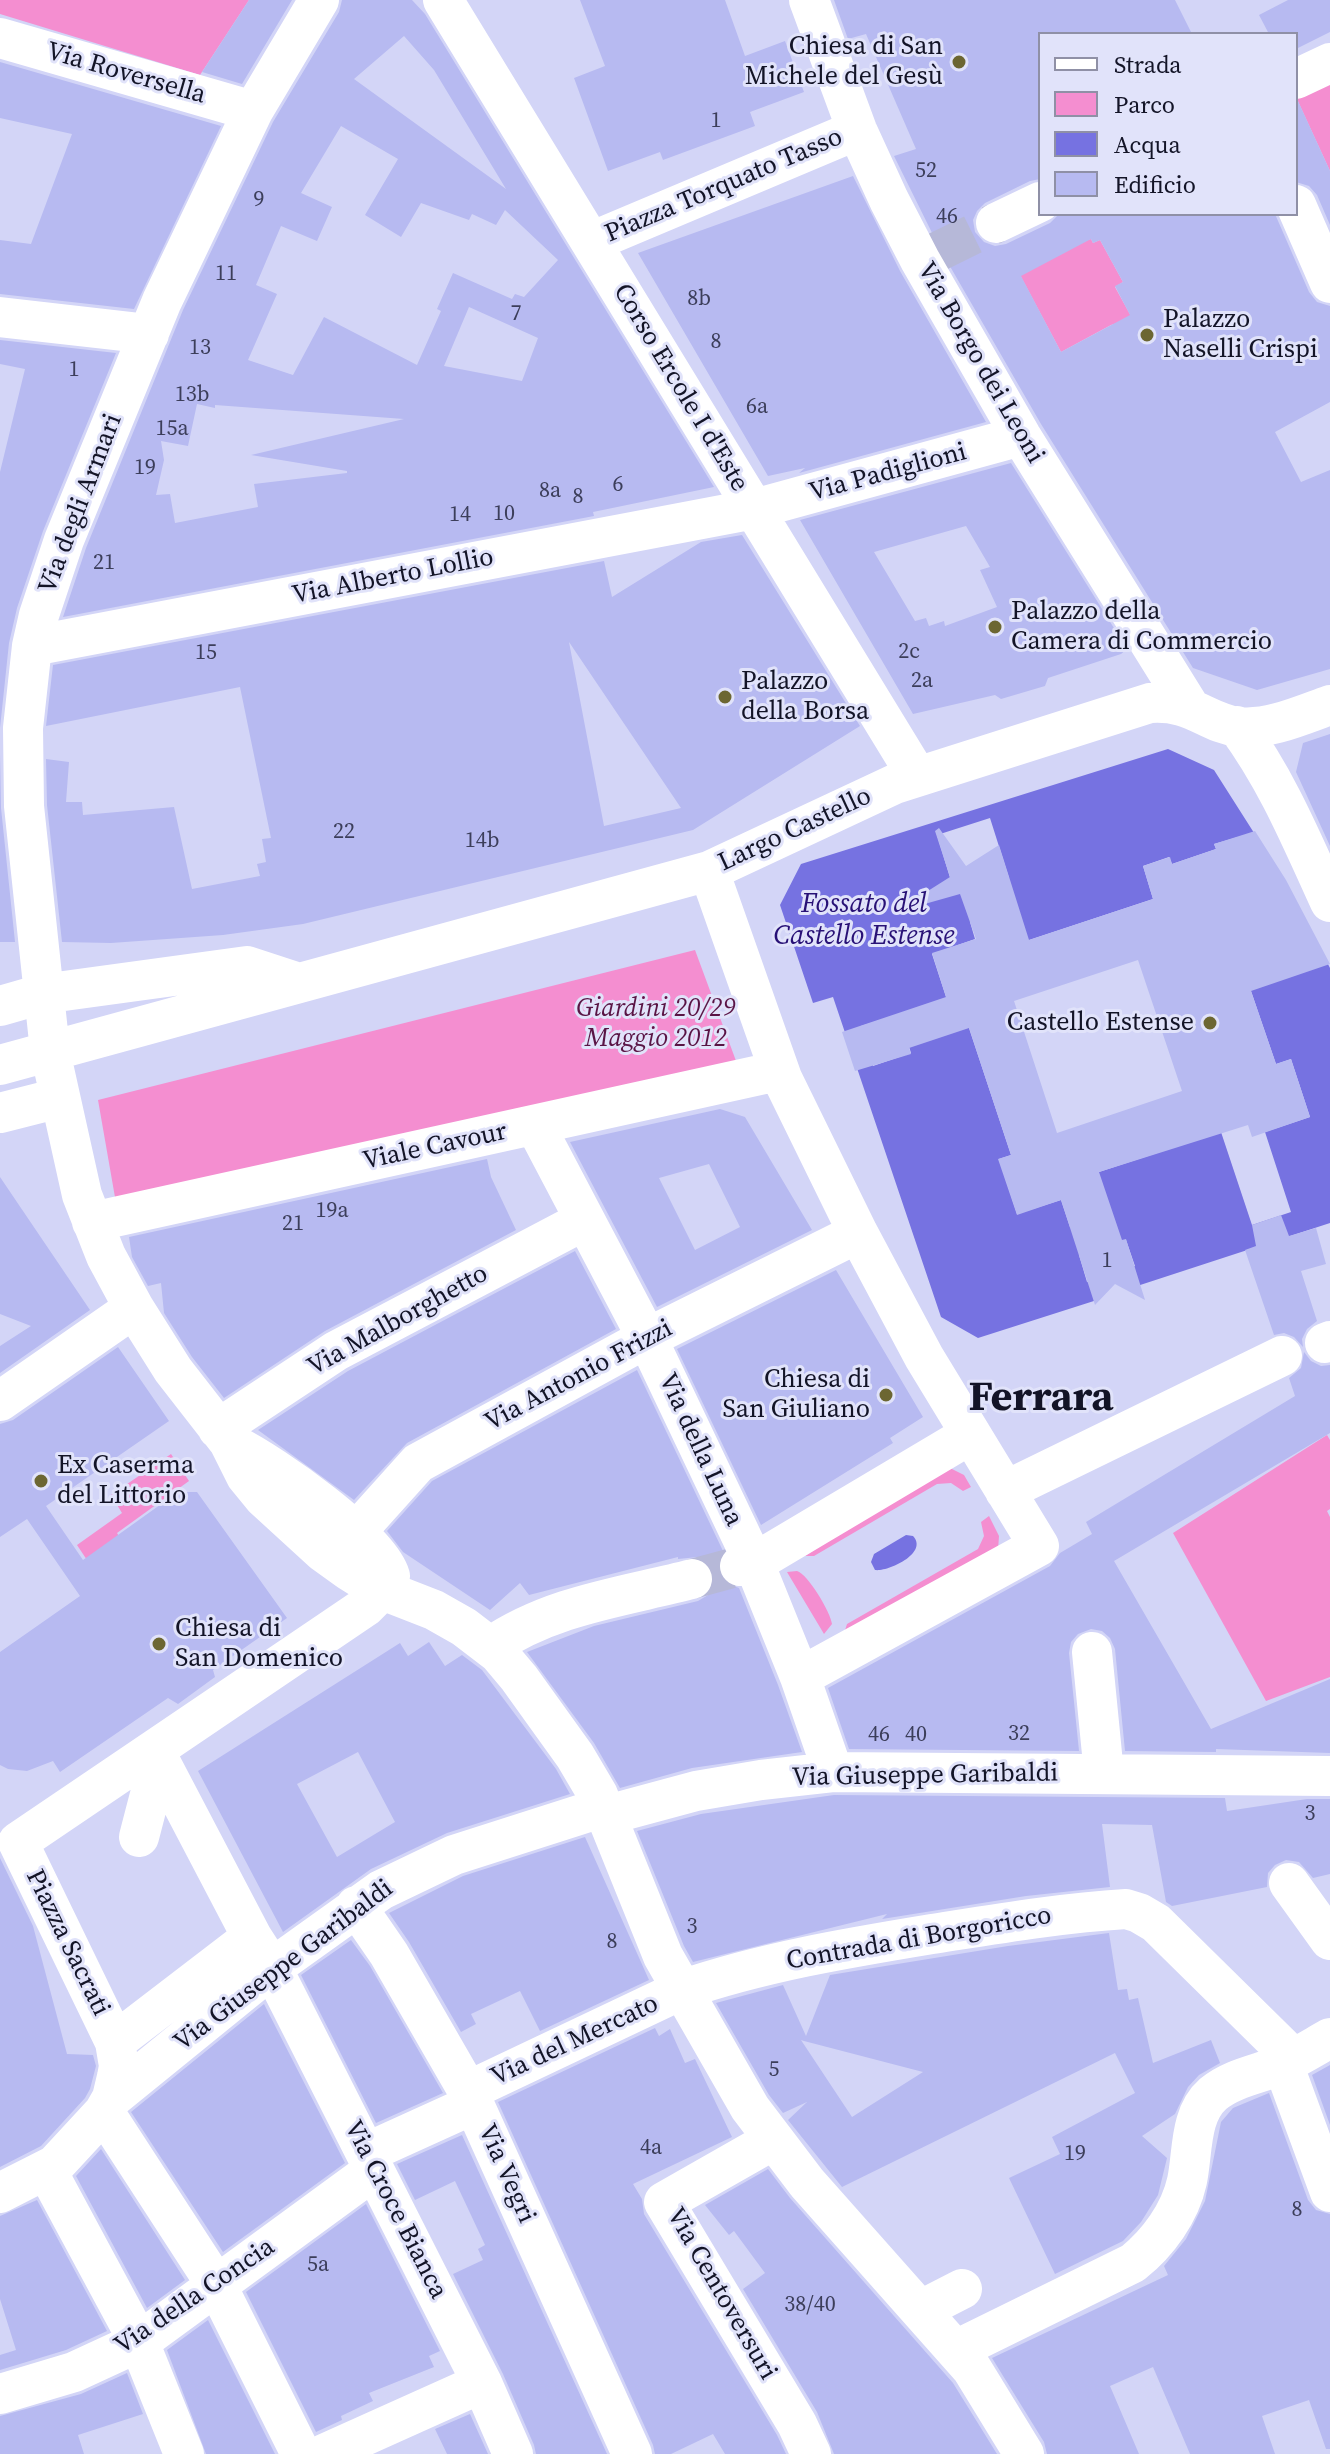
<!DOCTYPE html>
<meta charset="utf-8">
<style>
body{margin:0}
#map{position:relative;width:1330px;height:2454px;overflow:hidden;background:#d3d5f7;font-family:"Source Serif 4",serif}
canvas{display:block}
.legend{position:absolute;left:1038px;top:32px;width:260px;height:184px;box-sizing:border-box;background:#e1e3fa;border:2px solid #8f90a6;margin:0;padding:10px 14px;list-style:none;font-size:24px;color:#131427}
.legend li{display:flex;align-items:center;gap:16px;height:40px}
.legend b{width:40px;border:2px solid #8f90a6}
</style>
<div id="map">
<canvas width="1330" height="2454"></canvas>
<ul class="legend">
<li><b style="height:10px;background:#fff"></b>Strada</li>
<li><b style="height:22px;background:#f48ed0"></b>Parco</li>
<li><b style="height:22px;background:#7672e1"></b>Acqua</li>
<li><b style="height:22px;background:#b7baf1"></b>Edificio</li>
</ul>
</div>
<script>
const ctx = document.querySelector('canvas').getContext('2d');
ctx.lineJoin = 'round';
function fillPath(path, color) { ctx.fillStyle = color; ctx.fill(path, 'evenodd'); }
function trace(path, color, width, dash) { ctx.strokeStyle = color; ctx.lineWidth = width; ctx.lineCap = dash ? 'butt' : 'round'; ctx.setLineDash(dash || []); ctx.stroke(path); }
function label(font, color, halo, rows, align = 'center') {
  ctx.font = font + ' "Source Serif 4",serif'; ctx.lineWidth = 6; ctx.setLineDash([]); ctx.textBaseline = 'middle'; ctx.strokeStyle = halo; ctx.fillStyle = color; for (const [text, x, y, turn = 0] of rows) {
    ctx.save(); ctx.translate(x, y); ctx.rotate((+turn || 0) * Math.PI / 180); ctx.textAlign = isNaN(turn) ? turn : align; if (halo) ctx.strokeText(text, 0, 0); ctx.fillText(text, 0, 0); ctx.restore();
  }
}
const green = new Path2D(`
 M0,0H249L200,75L0,14Z
 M1330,78V171L1296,97Z
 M1091,239L1093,243L1100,240L1123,282L1115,287L1132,318L1111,325L1061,352L1011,258Z
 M695,950L739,1069L116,1203L98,1100Z
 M1327,1435L1330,1440V1509L1327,1511L1330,1517V1677L1266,1701L1173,1533Z
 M171,1454L189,1481L117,1533L125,1546L93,1569L77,1545L122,1513L111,1495Z
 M946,1466L964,1475L971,1487L963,1491L951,1483L937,1484L814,1556H805Z
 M989,1516L999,1536L998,1550L841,1643L847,1624L978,1549L984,1536L981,1522Z
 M797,1571C808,1574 831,1613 832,1624L824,1634L787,1572Z`);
const water = new Path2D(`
 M1168,749L1214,770L1284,880L1330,968V1223L1131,1288L1118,1272L1135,1266L1126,1240L1079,1255L1087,1282L1099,1278L1097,1300L978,1338L941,1317L833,997L813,1003L780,905L801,864ZM990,818L1009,878L955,894L937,835ZM1238,837L1251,991L1276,1064L1291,1059L1310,1117L1265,1132L1291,1212L1252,1225L1221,1132L1099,1172L1070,1227L1061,1200L1017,1214L999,1159L1011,1155L969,1028L946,997L932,954L975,939L970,922L1029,940L1153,899L1143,866L1169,857L1172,864L1216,849L1214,844ZM899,1014L911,1053L873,1066L861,1026Z
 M906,1535L913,1536C929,1553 888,1572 875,1570L871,1562L874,1554Z`);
const building = new Path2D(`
 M249,0H292L242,84L202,72Z
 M342,0H412L425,14L714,487L593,512L594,516L63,617L86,548L183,310L273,122L339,12ZM404,36L434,70L506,189L354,79ZM341,126L398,159L365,215L401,237L421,203L469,220L472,214L496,225L505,210L558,260L524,297L515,294L512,299L453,273L437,309L441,311L417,365L324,317L293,375L248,360L277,294L256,285L281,226L317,241L332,207L301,193ZM469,307L538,338L522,381L444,366ZM197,404L215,408V405L404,419L251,455L347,471V473L254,484L258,507L175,523L170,494L156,495L164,460L161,441L188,446Z
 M580,0H725L745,56L785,41L804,92L750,112L755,126L663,160L660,152L608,171L574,78L605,66Z
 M834,0H1175L1192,34H1040V179L1030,181L985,203L977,211L973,220L975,232L984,242L995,246L1006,244L1050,223L1059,214H1275L1309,292L1317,302L1330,306V402L1275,432L1301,482L1330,470V669L1257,690L1193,668L1041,424L940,249L894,156L916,149L866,34L848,39ZM1091,239L1093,243L1100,240L1123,282L1115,286L1130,315L1061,352L1021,276Z
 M1288,0H1330V32L1296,49V34H1269L1259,15Z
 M0,62L221,126L134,309L0,294V240L31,244L72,134L0,118Z
 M1298,101L1330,171V225L1317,195L1309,186L1296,182Z
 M853,176L900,271L986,422L799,473L805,468L768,476L638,253Z
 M0,340L116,353L43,531L17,608L9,643L0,728V472L25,369L0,364Z
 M1011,463L1127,649L1121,654L1048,678L1045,686L1001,699L995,695L913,714L800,520ZM966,526L990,567L980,570L997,607L945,626L944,621L929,626L926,618L915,621L874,552Z
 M742,535L860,726L693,830L303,924L223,935L111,943L62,942L47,805L46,759L69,762L66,802H82L83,815L174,807L192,889L260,876L257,864L266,862L262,839L271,838L240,687L46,726L53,665L604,561L612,597L701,542ZM569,642L681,808L604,826Z
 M1330,734V846L1296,772L1303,743Z
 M0,754L1,808L15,942H0Z
 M939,828L966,866L999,845L1029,940L1153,899L1143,866L1170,857L1172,864L1216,849L1214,844L1255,831L1286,880L1330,964L1251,991L1276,1064L1291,1059L1310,1117L1252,1137L1248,1125L1099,1172L1122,1240L1126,1239L1145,1300L1115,1284L1095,1305L1061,1200L1017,1215L998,1159L1011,1155L969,1028L909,1048L911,1054L855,1071L842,1032L946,997L932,953L976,939L960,894L914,907L912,901L950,877L935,831ZM1138,960L1182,1091L1057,1133L1014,1001Z
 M720,1109L745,1117L812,1230L657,1307L570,1142ZM709,1164L740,1227L695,1250L659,1178Z
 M487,1159L491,1177L516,1230L325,1331L224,1398L192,1357L164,1313L161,1283L148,1286L132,1257L129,1237Z
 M0,1177L90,1310L0,1373V1346L31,1326L0,1314Z
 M1281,1215L1289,1236L1316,1228L1326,1264L1301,1271L1317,1321L1307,1329L1302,1339L1303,1347L1294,1337L1284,1333L1274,1335L1245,1250L1256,1246L1252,1225Z
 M575,1251L616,1329L407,1443L354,1500L258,1430L348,1371Z
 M836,1270L923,1417L890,1438L893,1443L761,1525L677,1349Z
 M118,1347L169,1421L46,1506L83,1560L178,1492H197L287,1618L213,1670L215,1677L178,1704L168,1698L60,1772L53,1761L27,1771L8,1769L0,1765V1652L80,1596L27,1519L0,1537V1424L13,1420Z
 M1304,1352L1311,1361L1321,1366L1330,1365V1433L1114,1561L1211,1729L1330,1679V1753L1216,1749V1752L1125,1751L1115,1649L1110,1638L1102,1631L1091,1629L1078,1634L1071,1642L1069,1653L1079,1751L849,1749L828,1688L1050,1566L1060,1553L1092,1534L1086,1522L1295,1396L1289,1378L1301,1368Z
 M637,1370L723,1551L718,1560V1572L724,1582L739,1588L778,1685L802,1752L692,1768L620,1788L594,1743L527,1652L594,1626L698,1601L708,1595L714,1585V1573L709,1564L698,1557L678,1559V1557L529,1595L520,1583L490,1610L403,1552L387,1531L432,1481Z
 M429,1642L445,1666L462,1655L482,1670L556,1769L570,1794L447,1833L371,1869L283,1932L198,1771L400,1643L408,1656ZM358,1752L395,1822L337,1857L297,1784Z
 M834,1795L1225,1798L1227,1811L1307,1799H1330V1874L1313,1878L1299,1862L1286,1860L1275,1865L1268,1873L1267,1887L1172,1906L1166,1902L1152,1825L1102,1824L1110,1887L1026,1896L882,1919L887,1914L693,1962L684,1946L637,1831L701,1814Z
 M585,1837L649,1980L540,2031L520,1991L471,2014L476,2024L461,2032L409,1942L389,1913L463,1876Z
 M0,1858L33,1926L67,2054L93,2055L96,2066L90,2089L85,2098L41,2146L0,2167Z
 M1109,1933L1118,1990L1127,1989L1129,2000L1138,1998L1153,2063L1211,2040L1220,2063L1199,2075L1188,2087L1175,2114L1142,2136L1167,2158L1158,2195L1141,2222L1123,2241L1055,2274L1009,2178L1060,2154L1052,2137L1135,2093L1115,2053L842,2187L788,2120L807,2102L783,2113L769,2095L716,2003L783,1985L806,2036L830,1975L1008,1946ZM801,2040L804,2041L923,2072L852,2117Z
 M351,1940L370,1966L443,2093L376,2123L301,1975Z
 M264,2004L345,2163L223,2252L131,2112Z
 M655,2028L659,2036L670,2029L685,2063L695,2059L732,2137L633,2184L642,2199L644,2214L777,2435L786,2454H725L713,2434L671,2454H655L653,2445L498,2102Z
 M1330,2065V2125L1312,2075Z
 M1269,2093L1308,2200L1316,2210L1330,2214V2449H1326L1309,2400L1262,2416L1275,2454H1190L1153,2367L1110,2386L1139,2454H1047L1044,2442L992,2358L1168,2275L1164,2266L1186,2239L1205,2201L1221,2122L1233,2108Z
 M462,2135L607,2454H536L534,2445L503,2374L453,2274L483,2260L478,2249L485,2245L455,2181L415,2200L397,2164Z
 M101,2149L185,2280L147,2308L76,2176Z
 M768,2169L790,2198L953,2383L997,2454H834L817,2412L743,2289L765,2273L734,2231L729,2235L705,2205Z
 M37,2200L107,2331L66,2350L0,2370V2355L16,2350L0,2299V2216Z
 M366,2204L440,2351L429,2356L434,2367L369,2393L373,2401L341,2416L342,2420L316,2432L246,2292Z
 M208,2320L275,2454H206L167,2350Z
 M127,2373L143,2414L78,2435L84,2454H0V2416L81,2394Z
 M470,2414L488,2454H447L435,2429Z`);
const minorTunnel = new Path2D(`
 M937,252L996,223
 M692,1579L740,1566`);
const minor = new Path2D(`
 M319,0L253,111L162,301L64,540L39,615L32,646L23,728L24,806L50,1051L82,1195L106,1256L134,1308L173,1370L229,1442L246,1476L264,1498L323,1552L348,1570L375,1587L434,1610L464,1627L498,1653L519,1678L575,1756L598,1795L663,1956L750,2108L807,2183L972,2369L1024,2454
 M443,0L917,776
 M809,0L857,130L889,200L920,260L1021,436L1189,706
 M0,38L253,111
 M1296,79L1330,63
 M1296,205L1330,283
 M996,223L1040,202
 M591,242L857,130
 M0,317L149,334
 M32,646L754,509L1021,436
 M1237,726C1277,780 1302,841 1330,902
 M709,871L782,1078L858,1233L924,1357L1039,1546L800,1677
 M0,1006L42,994L247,966L299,983
 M0,1065L709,871L895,784L1150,703C1193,700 1206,723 1239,727C1269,730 1302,715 1330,705
 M0,1113L59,1098
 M535,1125L647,1338L754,1563L800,1677L833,1772
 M92,1222L778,1071
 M1325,1343L1330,1341
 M0,1401L134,1308
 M218,1429L336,1351L583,1221
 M1005,1491L1282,1356
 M338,1552L418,1463L647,1338L858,1233
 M740,1566L754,1563L971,1434
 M490,1647C551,1605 622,1597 692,1579
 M1092,1652L1104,1774
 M154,1750L252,1937L272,1968L482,2383L513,2454
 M607,1815L696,1791L761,1780L833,1772L1330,1776
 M139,1837L159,1760
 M1289,1883L1330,1940
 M356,1906L389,1954L468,2091L632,2454
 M115,2042L252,1937
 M1283,2064L1330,2192
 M468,2091L681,1990C763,1962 847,1948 932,1934C996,1924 1061,1913 1126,1909L1139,1913L1156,1923L1286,2051L1283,2064
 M112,2098L272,1968L381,1890L454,1855L604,1807
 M104,2112L217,2286L301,2454
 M773,2140L664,2202L797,2424L811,2454
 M366,2153L474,2104
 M47,2171L139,2342L184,2454
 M0,2193L55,2165L104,2112L112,2098L117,2077L119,2066L115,2042L18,1842L365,1607L382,1590L390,1576C379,1538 272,1464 236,1446
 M921,2310L962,2289
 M956,2350L1133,2263C1158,2243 1180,2213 1187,2181C1193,2153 1189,2115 1213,2094C1232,2078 1259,2074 1281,2065C1298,2057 1314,2047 1330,2038
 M0,2394L74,2372L139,2342L374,2170
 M324,2454L482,2383`);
const markers = [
 [959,62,8,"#6c6632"],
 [1147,335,8,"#6c6632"],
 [995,627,8,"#6c6632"],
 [725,697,8,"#6c6632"],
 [1210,1023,8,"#6c6632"],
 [886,1395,8,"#6c6632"],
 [41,1481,8,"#6c6632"],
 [159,1644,8,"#6c6632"]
];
const numberNames = [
 ["1",716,121],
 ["52",926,171],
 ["9",259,200],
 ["46",947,217],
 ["11",226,274],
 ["8b",699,299],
 ["7",516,314],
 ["8",716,342],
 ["13",200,348],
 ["1",74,370],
 ["13b",192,395],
 ["6a",757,407],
 ["15a",172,429],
 ["19",145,468],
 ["6",618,485],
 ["8a",550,491],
 ["8",578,497],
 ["10",504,514],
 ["14",460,515],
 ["21",104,563],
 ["2c",909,652],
 ["15",206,653],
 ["2a",922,681],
 ["22",344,832],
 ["14b",482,841],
 ["19a",332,1211],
 ["21",293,1224],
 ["1",1107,1261],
 ["32",1019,1734],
 ["46",879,1735],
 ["40",916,1735],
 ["3",1310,1814],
 ["3",692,1927],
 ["8",612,1942],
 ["5",774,2070],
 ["4a",651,2148],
 ["19",1075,2154],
 ["8",1297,2210],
 ["5a",318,2265],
 ["38/40",810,2305]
];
const poiNames = [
 ["Chiesa di San",943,47,"right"],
 ["Michele del Gesù",943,77,"right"],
 ["Palazzo",1163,320],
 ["Naselli Crispi",1163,350],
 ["Palazzo della",1011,612],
 ["Camera di Commercio",1011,642],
 ["Palazzo",741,682],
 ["della Borsa",741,712],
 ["Castello Estense",1194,1023,"right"],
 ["Chiesa di",870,1380,"right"],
 ["San Giuliano",870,1410,"right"],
 ["Ex Caserma",57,1466],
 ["del Littorio",57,1496],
 ["Chiesa di",175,1629],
 ["San Domenico",175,1659]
];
const streetNames = [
 ["Via Roversella",126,74,16],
 ["Piazza Torquato Tasso",724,186,-23],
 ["Via Borgo dei Leoni",980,363,60],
 ["Corso Ercole I d'Este",680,388,59],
 ["Via Padiglioni",888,473,-15],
 ["Via degli Armari",81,504,-69],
 ["Via Alberto Lollio",393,577,-11],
 ["Largo Castello",795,830,-25],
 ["Viale Cavour",435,1147,-12],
 ["Via Malborghetto",398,1321,-29],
 ["Via Antonio Frizzi",579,1376,-28],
 ["Via della Luna",700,1450,65],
 ["Via Giuseppe Garibaldi",925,1776,-1],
 ["Contrada di Borgoricco",919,1939,-10],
 ["Piazza Sacrati",67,1943,64],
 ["Via Giuseppe Garibaldi",284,1966,-37],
 ["Via del Mercato",575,2041,-25],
 ["Via Vegri",506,2174,66],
 ["Via Croce Bianca",395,2210,63],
 ["Via Centoversuri",721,2294,60],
 ["Via della Concia",195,2297,-34]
];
const parkNames = [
 ["Giardini 20/29",656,1009],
 ["Maggio 2012",656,1039]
];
const waterNames = [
 ["Fossato del",864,905],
 ["Castello Estense",864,937]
];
const townNames = [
 ["Ferrara",1041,1399]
];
fillPath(green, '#f48ed0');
fillPath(water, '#7672e1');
fillPath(building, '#b7baf1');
trace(minorTunnel, '#b6b8d8', 40, [40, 20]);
trace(minor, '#fff', 40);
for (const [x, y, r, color] of markers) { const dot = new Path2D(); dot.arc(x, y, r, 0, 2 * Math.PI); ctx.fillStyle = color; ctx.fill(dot); trace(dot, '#e1e3fa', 3); }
label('22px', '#3c3e5a', null, numberNames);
label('26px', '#131427', '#e1e3fa', poiNames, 'left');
label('26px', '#131427', '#e1e3fa', streetNames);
label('italic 26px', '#5a1445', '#e1e3fa', parkNames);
label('italic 28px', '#281176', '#e1e3fa', waterNames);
label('bold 42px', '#131427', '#e1e3fa', townNames);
</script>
